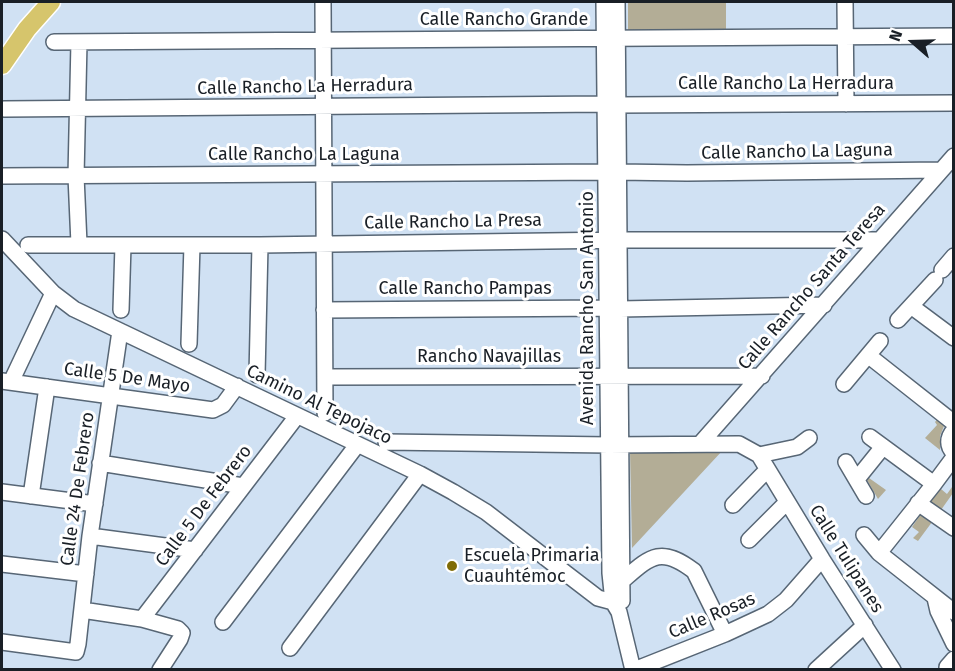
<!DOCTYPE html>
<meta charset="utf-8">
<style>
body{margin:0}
#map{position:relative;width:955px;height:671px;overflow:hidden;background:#d0e1f3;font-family:"Fira Sans",sans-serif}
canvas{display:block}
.frame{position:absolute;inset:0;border:3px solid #191f26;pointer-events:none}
.north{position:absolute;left:883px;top:12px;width:60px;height:60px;-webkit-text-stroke:4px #fff;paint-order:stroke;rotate:290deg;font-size:16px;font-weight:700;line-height:24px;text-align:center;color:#191f26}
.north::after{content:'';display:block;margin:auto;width:21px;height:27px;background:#191f26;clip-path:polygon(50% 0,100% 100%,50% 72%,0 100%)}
</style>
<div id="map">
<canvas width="955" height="671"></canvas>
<div class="frame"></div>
<div class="north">N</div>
</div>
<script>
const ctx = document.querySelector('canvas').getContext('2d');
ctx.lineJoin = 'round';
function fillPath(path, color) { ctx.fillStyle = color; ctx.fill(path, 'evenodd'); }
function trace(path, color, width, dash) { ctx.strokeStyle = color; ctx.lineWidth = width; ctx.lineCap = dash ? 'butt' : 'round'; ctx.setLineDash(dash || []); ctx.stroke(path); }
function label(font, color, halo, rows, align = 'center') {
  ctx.font = font + ' "Fira Sans",sans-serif'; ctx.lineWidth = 6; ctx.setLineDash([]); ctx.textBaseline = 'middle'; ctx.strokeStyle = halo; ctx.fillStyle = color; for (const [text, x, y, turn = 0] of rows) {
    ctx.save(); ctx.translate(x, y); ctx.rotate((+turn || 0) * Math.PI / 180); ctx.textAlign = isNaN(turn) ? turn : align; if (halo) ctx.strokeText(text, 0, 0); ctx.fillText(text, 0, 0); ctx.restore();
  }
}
const green = new Path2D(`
 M628,2H726V31L628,32Z
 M940,416L945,421L942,424L944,426L940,436V450L925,438L937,425L935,422Z
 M630,450H723L632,548Z
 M869,478L886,490L878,499L867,480Z
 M952,487L953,493L941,510L930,502L941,489L947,494Z
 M923,511L935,518L918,541L913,538L919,532L912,527Z`);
const minor = new Path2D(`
 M323,2L325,413
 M604,2L610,573L613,602L619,612L633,670
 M617,2L622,601
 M845,2L846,104
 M54,42L954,36
 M618,105L954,103
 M4,109L606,104
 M618,172L687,173L941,170
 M2,176L607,172
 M2,239L53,293L74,309L420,474L453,492L486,512L598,598L613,602L622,600
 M79,244L76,176L79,42
 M28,245H260L619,240H878
 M942,270L954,256
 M911,306L954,338
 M620,309L824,305
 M121,310L123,245
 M324,310L607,308
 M898,320L935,280
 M189,344L192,245
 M869,356L954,423
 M257,375L260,245
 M325,377L762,376
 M2,381L213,410L223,405L237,386
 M11,382L53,293
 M844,384L880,341
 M954,430C947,438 947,446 954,453
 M870,437L934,484
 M386,442L609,445L739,444L759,455L822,559L893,670
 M700,444L954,156
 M759,455L797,447L809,438
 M846,462L866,496
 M100,463L243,486
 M857,479L882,448
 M2,492L95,504
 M31,496L47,387
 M918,503L954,528
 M733,505L767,470
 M864,535L879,553L934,484L954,457
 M90,536L195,550
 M749,540L787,502
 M879,553L954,612
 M2,564L86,574
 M617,583L622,581C650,557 660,545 694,571L725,634
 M935,598L938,611L954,644
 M82,610L142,619L178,629L182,633L180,639L160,670
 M142,619L297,416
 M223,622L357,445
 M2,642L76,652L78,644L90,536L120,331
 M290,648L420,474
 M947,667L954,659
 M634,670L725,634L768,614L786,600L822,559
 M816,670L865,625`);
const major = new Path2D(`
 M2,65L27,29L51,2`);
const markers = [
 [452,566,6,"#7f6c06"]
];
const streetNames = [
 ["Calle Rancho Grande",504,20],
 ["Calle Rancho La Herradura",786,84],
 ["Calle Rancho La Herradura",305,87,-1],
 ["Calle Rancho La Laguna",797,152,-1],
 ["Calle Rancho La Laguna",304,155],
 ["Calle Rancho La Presa",453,222,-1],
 ["Calle Rancho Santa Teresa",812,287,-49],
 ["Calle Rancho Pampas",465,289],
 ["Avenida Rancho San Antonio",588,308,-90],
 ["Rancho Navajillas",489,357],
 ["Calle 5 De Mayo",127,378,8],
 ["Camino Al Tepojaco",319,405,26],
 ["Calle 24 De Febrero",78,489,-82],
 ["Calle 5 De Febrero",204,506,-53],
 ["Calle Tulipanes",846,559,58],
 ["Calle Rosas",712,616,-23]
];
const poiNames = [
 ["Escuela Primaria",464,556],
 ["Cuauhtémoc",464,577]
];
fillPath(green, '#b3ad96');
trace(minor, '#576675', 18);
trace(major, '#fff', 21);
trace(minor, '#fff', 15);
trace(major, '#d6c56c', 18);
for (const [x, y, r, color] of markers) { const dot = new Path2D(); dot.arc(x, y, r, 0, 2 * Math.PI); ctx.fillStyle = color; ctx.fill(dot); trace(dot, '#fff', 2); }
label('18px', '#191f26', '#fff', streetNames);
label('18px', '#191f26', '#fff', poiNames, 'left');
</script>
